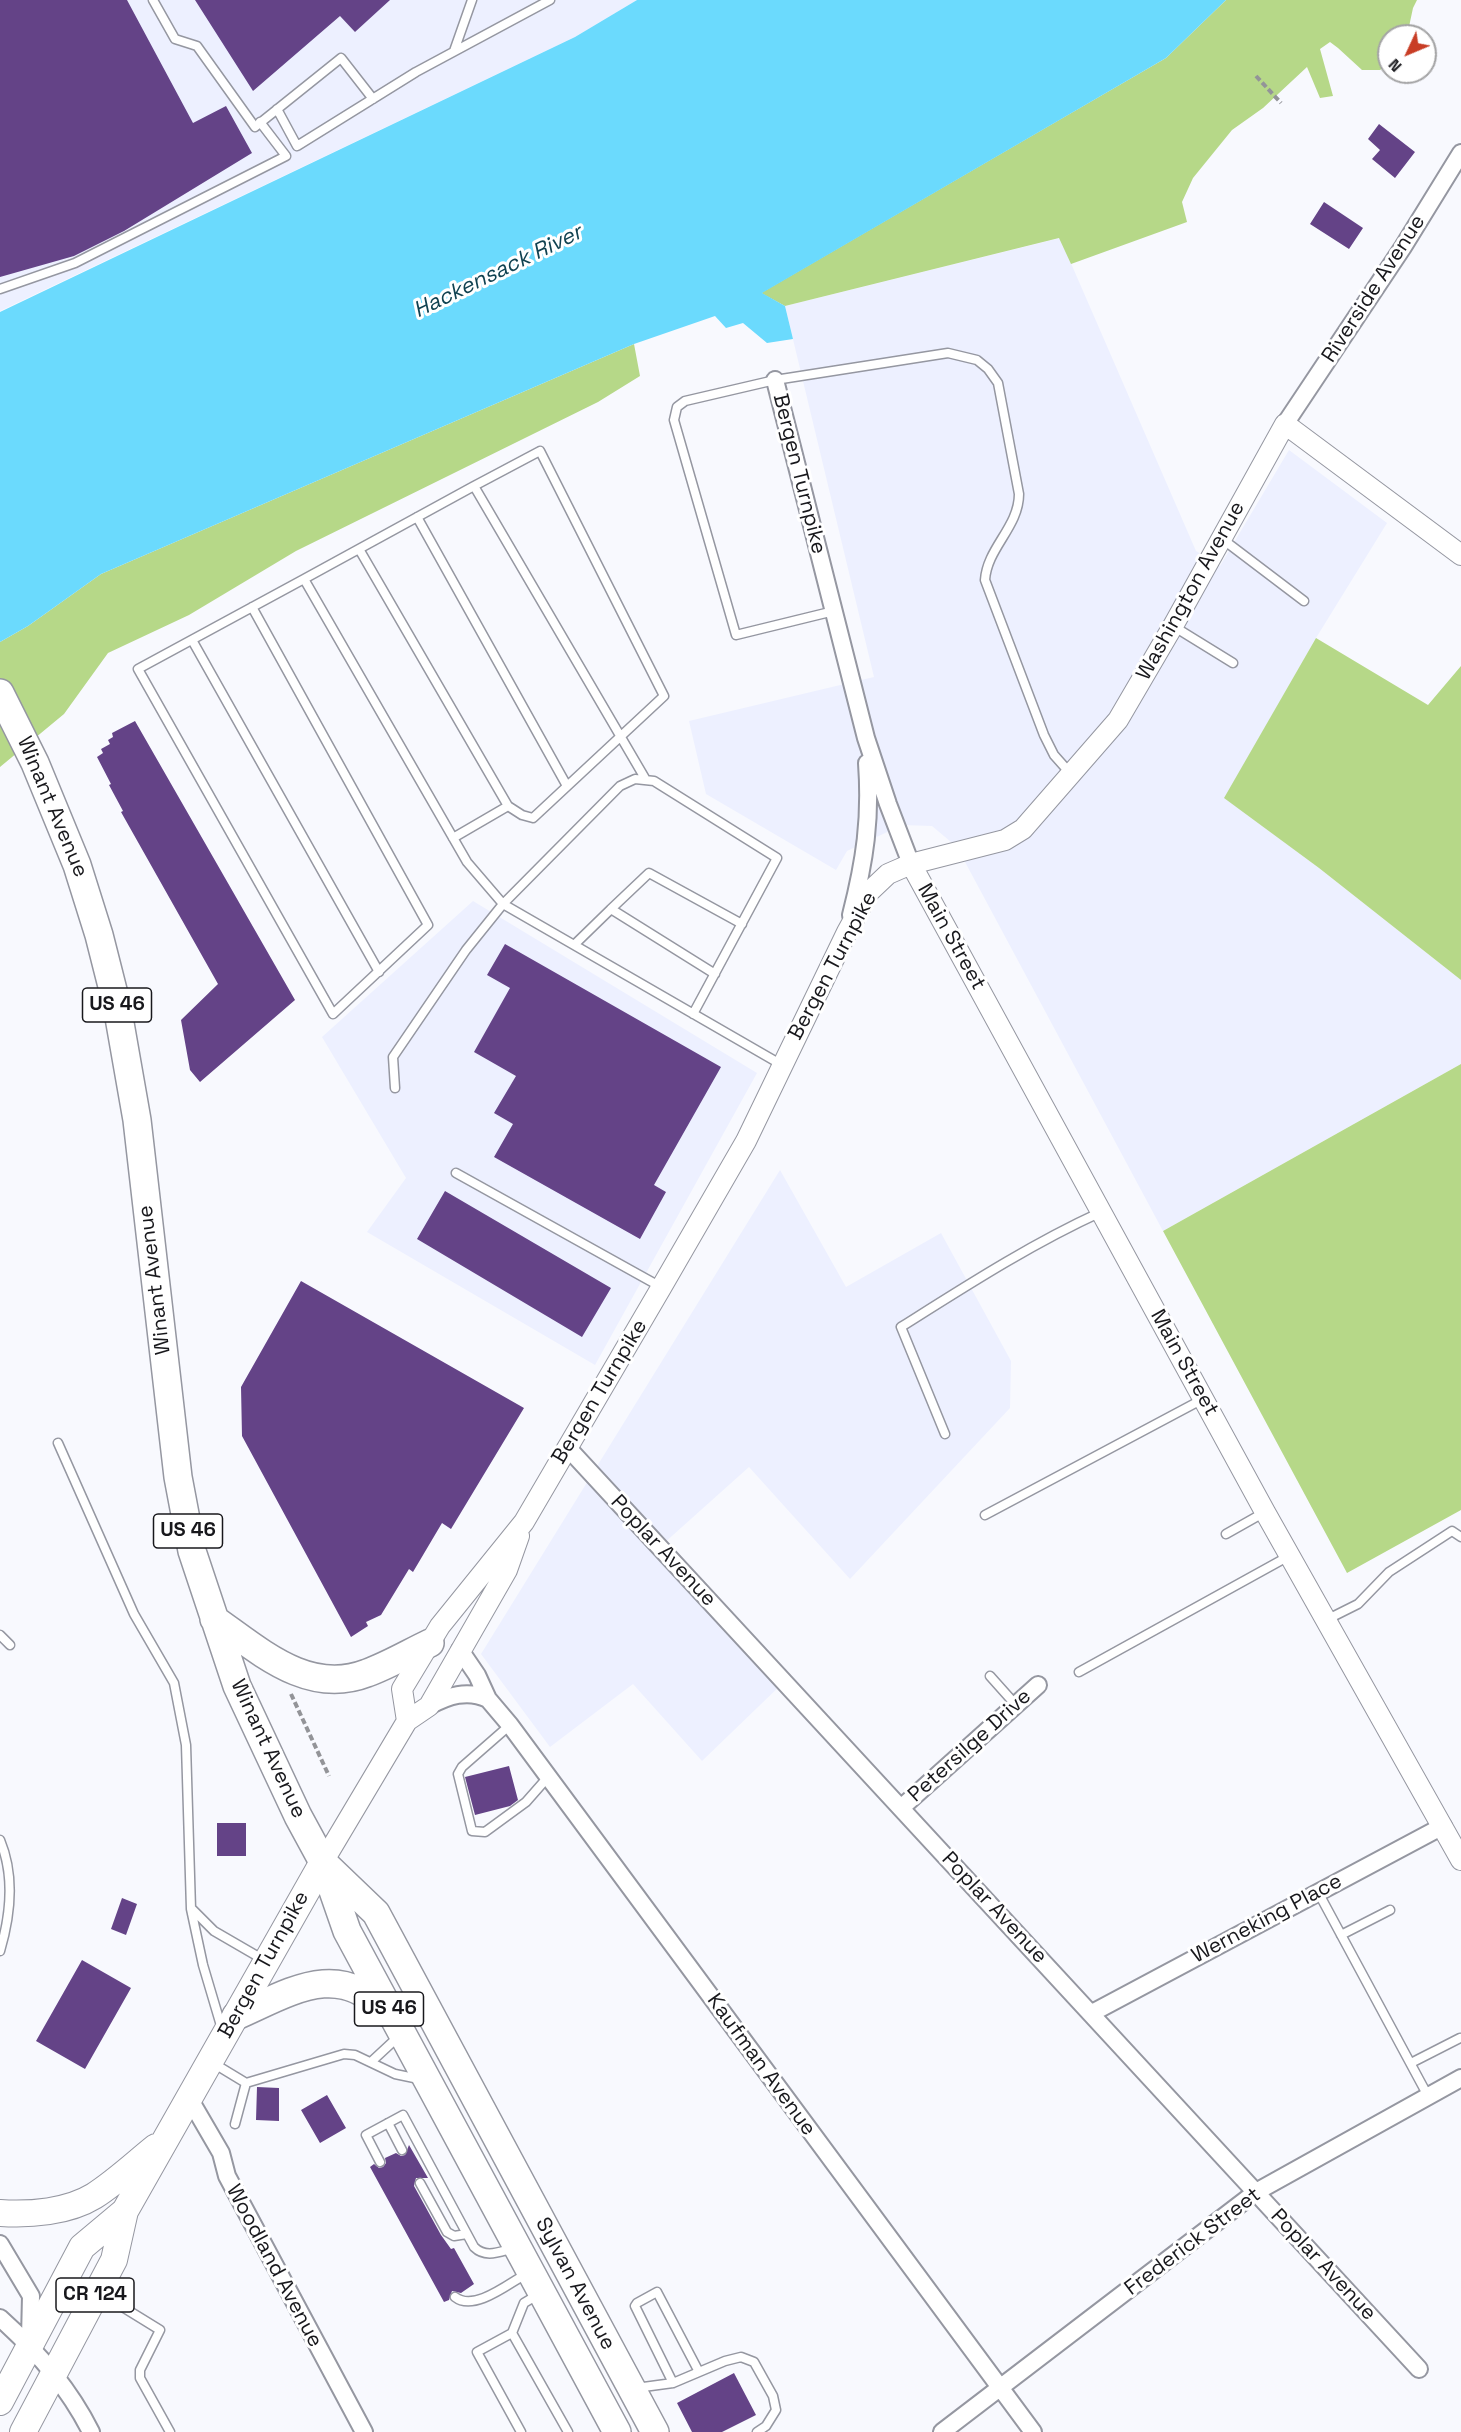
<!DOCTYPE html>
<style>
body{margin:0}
#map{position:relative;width:1461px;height:2432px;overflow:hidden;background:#f8f9fe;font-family:"Space Grotesk",sans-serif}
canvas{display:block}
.north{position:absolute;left:1377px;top:24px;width:60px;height:60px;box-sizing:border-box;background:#fff;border:2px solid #a3a3a4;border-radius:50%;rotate:226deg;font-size:16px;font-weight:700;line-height:24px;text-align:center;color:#18181c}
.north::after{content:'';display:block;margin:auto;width:21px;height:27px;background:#c83d25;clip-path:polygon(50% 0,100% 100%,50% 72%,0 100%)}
</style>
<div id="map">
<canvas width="1461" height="2432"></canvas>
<div class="north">N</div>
</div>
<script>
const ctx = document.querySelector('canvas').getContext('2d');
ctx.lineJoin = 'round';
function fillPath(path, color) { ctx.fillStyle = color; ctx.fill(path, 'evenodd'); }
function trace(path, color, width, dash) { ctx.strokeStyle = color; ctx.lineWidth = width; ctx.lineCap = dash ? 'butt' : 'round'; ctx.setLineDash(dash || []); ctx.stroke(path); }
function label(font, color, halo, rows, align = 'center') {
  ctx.font = font + ' "Space Grotesk",sans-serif'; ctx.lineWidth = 6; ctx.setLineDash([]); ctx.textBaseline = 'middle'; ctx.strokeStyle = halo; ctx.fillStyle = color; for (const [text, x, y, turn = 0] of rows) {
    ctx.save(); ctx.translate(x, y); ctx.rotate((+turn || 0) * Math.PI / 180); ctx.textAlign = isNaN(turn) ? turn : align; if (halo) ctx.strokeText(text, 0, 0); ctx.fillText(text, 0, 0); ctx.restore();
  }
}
const built = new Path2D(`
 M0,0H637L575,37L0,311Z
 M1060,238L1196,551L1220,566L1289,450L1387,523L1316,638L1225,798L1319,868L1461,980V1064L1163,1231L957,847L932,826L902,825L847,851L836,870L706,794L689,721L874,677L785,306Z
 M473,901L757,1073L595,1365L367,1232L406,1178L322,1037Z
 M780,1170L846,1287L941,1233L1011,1361L1010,1408L850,1579L749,1467L663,1544L786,1680L702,1761L633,1684L550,1747L481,1654Z`);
const green = new Path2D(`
 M1226,0H1417L1413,8L1407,36H1389V64L1380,70H1362L1338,48L1330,42L1320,49L1333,96L1320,98L1307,67L1263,108L1232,130L1193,178L1182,202L1187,222L1071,264L1059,238L785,306L761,293L1166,58Z
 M634,344L640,376L598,402L296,551L189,615L108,653L64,714L0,767V642L28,626L101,574Z
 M1316,638L1428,705L1461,666V980L1319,868L1224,798Z
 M1461,1064V1510L1347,1573L1163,1231Z`);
const water = new Path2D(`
 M637,0H1226L1166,58L762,293L785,306L793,339L767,343L743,323L726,328L715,316L634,344L101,574L28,626L0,642V312L575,37Z`);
const building = new Path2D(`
 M0,0H127L193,123L226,106L252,153L124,231L74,256L0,277Z
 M195,0H390L355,32L340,16L253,91Z
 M1379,124L1415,152L1395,178L1372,159L1380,150L1368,139Z
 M1324,202L1363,228L1349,249L1310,224Z
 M135,721L295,1000L200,1082L190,1070L181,1020L218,984L121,812L123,811L109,785L111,784L97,757L103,753L101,749L110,744L108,740L113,737L112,733Z
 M505,944L721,1067L654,1185L666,1192L640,1239L494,1157L513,1124L494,1113L516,1076L474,1052L510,988L487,975Z
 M445,1191L611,1288L582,1337L417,1239Z
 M301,1281L524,1408L451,1529L442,1523L413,1572L409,1569L381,1615L366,1622L368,1626L351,1637L242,1436L241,1387Z
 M509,1766L518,1800L510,1806L475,1815L465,1777Z
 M217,1823H246V1856H217Z
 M122,1898L137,1904L126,1935L111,1929Z
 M82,1960L131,1988L85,2069L36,2041Z
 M257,2087L279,2088V2121L256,2120Z
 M327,2095L346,2128L320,2143L301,2110Z
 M409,2145L428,2178H416L414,2186L441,2235L451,2249L454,2248L474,2284L461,2293L452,2291L449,2300L444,2302L370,2167L374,2164L379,2168L383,2167L386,2163L385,2158L396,2153L401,2156L405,2155Z
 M734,2373L756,2415L722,2432H692L677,2403Z`);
const path = new Path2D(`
 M1256,76L1281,103
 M291,1694L329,1776`);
const service = new Path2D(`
 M153,0L175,39L197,46L255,127L341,58L373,99
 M454,51L472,0
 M277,109L297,146L416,72L550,0
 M0,289L75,263L286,156L260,122
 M417,517L567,786
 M1221,538L1304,601
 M359,549L508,806L522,815L533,818L664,696L540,451L474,486
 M252,607L428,925L333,1014L138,669L304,579
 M834,611L736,635L674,420L677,407L685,401L775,380L948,353L977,360L988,369L998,383L1019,494C1019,527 987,548 985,580L1044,735L1054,755L1070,773
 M1173,626L1233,663
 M192,640L379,972
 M646,780L474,486L304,579L467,862L503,904L782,1065
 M453,838L508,806
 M574,945L611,909
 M715,974L611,909L649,873L742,924
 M395,1088L393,1057L466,950L503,904L620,786L635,779L654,781L777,858L693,1014
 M456,1173L661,1287
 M945,1434L901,1327C966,1286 1031,1244 1101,1212
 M58,1443L134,1614L174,1683L186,1745L191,1909L203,1965L222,2029
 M985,1515L1203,1399
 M1226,1534L1265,1512
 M1326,1620L1358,1604L1389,1572L1452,1531L1461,1537
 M0,1635L10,1645
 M1079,1672L1289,1556
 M990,1676L1015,1704
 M510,1725L462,1767L458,1774L472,1831L485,1832L526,1802L548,1777
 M0,1840C15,1876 11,1914 0,1951
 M1318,1892L1428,2096
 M192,1909L214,1931L264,1960
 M1341,1935L1390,1910
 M371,2062L399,2036
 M213,2063L246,2083L344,2054L355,2055L395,2074L419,2079
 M1411,2063L1460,2038
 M388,2123L402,2150
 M235,2124L246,2083
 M380,2162L366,2135L403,2115L474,2247C486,2259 501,2251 515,2248
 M420,2183L447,2232L454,2236L467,2234
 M100,2293L160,2330L140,2370V2378L170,2432
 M539,2294L524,2303L512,2333L568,2432
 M455,2297C474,2312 508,2284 526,2274
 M512,2333L477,2352L521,2432
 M673,2383L635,2306L637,2303L657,2292L699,2372
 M636,2388L673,2383L725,2361L741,2357L754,2362L773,2396L776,2410L766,2426L757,2432`);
const minor = new Path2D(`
 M775,380L866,738L888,804L911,864
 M1285,424L1403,247L1461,153
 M851,915C865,860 871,819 867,763
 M567,1447L1419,2369
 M460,1650L477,1675L488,1699L510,1725L1033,2432
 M429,1706C448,1696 467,1689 488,1699
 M901,1808L1038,1685
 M1092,2013L1443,1826
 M189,2098L221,2153L227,2176L364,2432
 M0,2244L31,2296L30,2338
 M0,2318C37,2351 69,2388 91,2432
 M942,2432L1256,2192L1461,2078`);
const tertiary = new Path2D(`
 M911,864L1265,1512L1461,1860
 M407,1721L402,1689L440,1626L524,1522L661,1288L746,1141L847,932L869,892L888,874L911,864L1005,840L1023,829L1118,720L1173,626L1285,424L1461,555
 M323,1862L407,1721L429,1706L507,1570L519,1536`);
const primary = new Path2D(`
 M0,2213C30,2215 68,2212 94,2196C116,2182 136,2163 156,2147
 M0,2402L82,2247L125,2211
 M23,2432L114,2260L125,2211L323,1862`);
const trunk = new Path2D(`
 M0,693L35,763L77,865L99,935L117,1006L137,1120L178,1477L192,1551L237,1686L298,1816L323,1862L347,1931L617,2432
 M214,1619C260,1651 308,1696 367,1673C389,1665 409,1653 430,1643
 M328,1867L376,1913L655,2432
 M236,2016C289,1993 339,1958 387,2013`);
const shields = [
 [117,1005,69],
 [188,1531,69],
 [389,2009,69],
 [95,2295,78]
];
const shieldNames = [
 ["US 46",117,1005],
 ["US 46",188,1531],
 ["US 46",389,2009],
 ["CR 124",95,2295]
];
const streetNames = [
 ["Riverside Avenue",1374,289,-57],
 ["Bergen Turnpike",799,474,76],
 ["Washington Avenue",1191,591,-61],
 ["Winant Avenue",52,807,67],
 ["Main Street",951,937,61],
 ["Bergen Turnpike",833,966,-62],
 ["Winant Avenue",155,1280,-97],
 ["Main Street",1184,1363,61],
 ["Bergen Turnpike",600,1392,-59],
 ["Poplar Avenue",663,1551,47],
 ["Petersilge Drive",970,1746,-42],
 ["Winant Avenue",268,1749,65],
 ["Poplar Avenue",994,1908,47],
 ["Werneking Place",1267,1919,-28],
 ["Bergen Turnpike",264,1965,-61],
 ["Kaufman Avenue",761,2065,54],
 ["Frederick Street",1193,2242,-37],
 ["Poplar Avenue",1323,2265,47],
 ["Woodland Avenue",274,2266,62],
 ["Sylvan Avenue",575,2284,62]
];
const waterNames = [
 ["Hackensack River",498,272,-26]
];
fillPath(built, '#edf0ff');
fillPath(green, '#b6d888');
fillPath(water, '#6bdafd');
fillPath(building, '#644387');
trace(service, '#9597a1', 11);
trace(minor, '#9597a1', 20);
trace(tertiary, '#9597a1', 22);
trace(primary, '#9597a1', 28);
trace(trunk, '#9597a1', 30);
trace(path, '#939498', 4, [6, 3]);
trace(service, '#fff', 8);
trace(minor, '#fff', 16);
trace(tertiary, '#fff', 20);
trace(primary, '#fff', 26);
trace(trunk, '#fff', 27);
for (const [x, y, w] of shields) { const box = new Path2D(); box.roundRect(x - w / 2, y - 17, w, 34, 4.5); ctx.fillStyle = '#fff'; ctx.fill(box); trace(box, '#18181c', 1.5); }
label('bold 20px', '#18181c', null, shieldNames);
label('21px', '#18181c', '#fff', streetNames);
label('italic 22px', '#104251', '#fff', waterNames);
</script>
